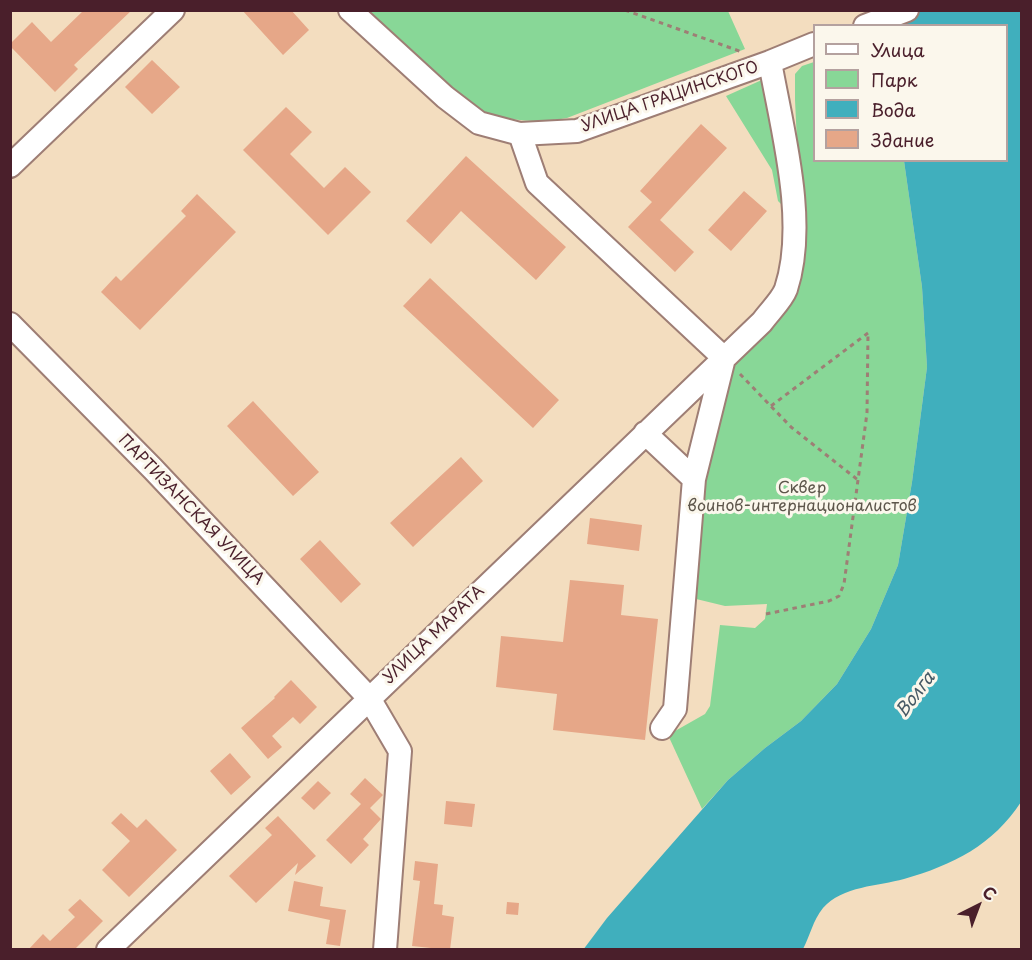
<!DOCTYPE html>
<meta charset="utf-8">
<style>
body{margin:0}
#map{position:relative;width:1032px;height:960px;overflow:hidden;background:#f3ddbf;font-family:"Playpen Sans",sans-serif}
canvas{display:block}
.frame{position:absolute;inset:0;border:12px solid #4a1f2b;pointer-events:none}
.legend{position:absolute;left:813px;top:24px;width:195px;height:138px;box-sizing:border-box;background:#fbf7ec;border:2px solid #b4a19f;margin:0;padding:8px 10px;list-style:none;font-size:18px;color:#4a1f2b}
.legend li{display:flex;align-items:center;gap:12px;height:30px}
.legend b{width:30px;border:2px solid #b4a19f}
.north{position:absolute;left:948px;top:876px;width:60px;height:60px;-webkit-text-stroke:4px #fbf7ec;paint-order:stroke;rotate:42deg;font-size:16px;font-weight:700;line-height:24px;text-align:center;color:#4a1f2b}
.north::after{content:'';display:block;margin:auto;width:21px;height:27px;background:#4a1f2b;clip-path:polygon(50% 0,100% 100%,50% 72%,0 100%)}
</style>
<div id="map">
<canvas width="1032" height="960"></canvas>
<div class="frame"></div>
<ul class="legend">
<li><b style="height:8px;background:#fff"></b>Улица</li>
<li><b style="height:16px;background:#88d797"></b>Парк</li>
<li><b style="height:16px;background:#40afbd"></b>Вода</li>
<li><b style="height:16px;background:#e6a788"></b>Здание</li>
</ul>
<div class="north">С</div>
</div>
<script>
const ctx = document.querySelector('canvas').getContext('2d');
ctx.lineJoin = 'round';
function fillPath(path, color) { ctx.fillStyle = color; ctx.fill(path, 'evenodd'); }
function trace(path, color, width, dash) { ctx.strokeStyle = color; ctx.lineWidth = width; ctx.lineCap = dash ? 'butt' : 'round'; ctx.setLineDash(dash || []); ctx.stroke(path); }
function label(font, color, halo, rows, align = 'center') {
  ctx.font = font + ' "Playpen Sans",sans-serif'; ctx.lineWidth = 6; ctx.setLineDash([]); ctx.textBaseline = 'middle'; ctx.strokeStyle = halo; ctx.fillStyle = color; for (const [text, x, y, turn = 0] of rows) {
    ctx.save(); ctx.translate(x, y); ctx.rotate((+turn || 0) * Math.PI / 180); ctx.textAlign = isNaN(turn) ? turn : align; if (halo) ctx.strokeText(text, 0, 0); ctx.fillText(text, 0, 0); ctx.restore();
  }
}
const green = new Path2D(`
 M366,11H728L745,49L567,118C541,123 516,122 490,114C466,106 446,84 428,67C407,48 387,29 366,11Z
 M814,62V160L904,161L922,287L927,367L912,482L898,565L871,629L837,684L801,721L765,748L728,780L702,809L668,735L705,714L710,706L720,625L755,628L765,619L767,604L725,606L688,597L697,482L724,371L802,249L795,100V74L802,66Z
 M764,79L782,165V205L778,201L772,170L726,96Z`);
const water = new Path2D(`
 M869,11H1021V802C993,845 953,865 904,879C879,886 842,886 823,908C813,920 810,936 803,949L583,950L607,918L728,780L765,748L801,721L837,684L871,629L898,565L912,482L927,367L922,287L904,161L1006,160V26L875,25Z`);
const building = new Path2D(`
 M84,10H132L74,65L78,69L55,92L10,46V44L32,22L51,42Z
 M242,10H291L309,30L283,55Z
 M152,60L180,87L152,114L125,87Z
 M286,107L312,132L290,154L324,188L345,167L371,192L328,235L243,150Z
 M701,124L727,148L660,220L694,252L675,272L628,227L652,202L640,191Z
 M466,156L566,247L536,280L461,211L431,244L406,221Z
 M744,191L767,211L731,251L708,230Z
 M197,194L236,232L140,330L101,292L116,276L121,281L186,216L181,211Z
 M430,278L559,400L533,428L403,306Z
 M253,401L319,472L293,496L227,426Z
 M461,457L483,481L413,547L390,523Z
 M590,518L642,525L639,551L587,544Z
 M320,540L361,584L341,603L300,559Z
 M570,580L624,585L621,615L658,619L645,740L553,730L557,694L496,687L501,636L563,642Z
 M291,680L317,707L300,724L293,717L272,736L282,747L268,759L241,728L275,698L274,697Z
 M230,753L251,777L231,795L210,771Z
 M365,778L383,795L370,808L381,819L363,839L369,845L351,864L326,840L361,804L350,794Z
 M318,781L331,793L314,810L301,798Z
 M446,801L475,804L472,827L444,824Z
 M121,813L137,828L146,819L177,850L129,897L102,870L130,841L111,823Z
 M278,816L316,856L295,875L298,863L256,903L229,876L272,835L265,828Z
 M415,861L438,864L434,904L443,905L442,915L454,917L450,950L412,946L420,881L413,880Z
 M294,881L323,887L320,906L346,910L340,946L326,944L330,920L288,911Z
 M80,899L103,921L74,950H28L43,934L50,941L75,917L68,910Z
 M507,902L519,903L518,915L506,914Z`);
const path = new Path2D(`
 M625,10L742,52
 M740,374L791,427L858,480
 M771,406L868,333
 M766,614L829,601L839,596L844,584L867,413L868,333`);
const minor = new Path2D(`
 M350,10L445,97L479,123L520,134L577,131L770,62L814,44
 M865,26L907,10
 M520,134L537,183L724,358
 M10,166L173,10
 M10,324L153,469L369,698L400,751L385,950
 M645,433L694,479
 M662,728L675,709L694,479L724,358
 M108,950L762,322C769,312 782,300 786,289C808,222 782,130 770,62`);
const streetNames = [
 ["УЛИЦА ГРАЦИНСКОГО",670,97,-19],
 ["ПАРТИЗАНСКАЯ УЛИЦА",191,510,46],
 ["УЛИЦА МАРАТА",434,635,-44]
];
const parkNames = [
 ["Сквер",802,489],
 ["воинов-интернационалистов",802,507]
];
const waterNames = [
 ["Волга",916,695,-53]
];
fillPath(green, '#88d797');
fillPath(water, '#40afbd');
fillPath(building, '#e6a788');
trace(minor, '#9e7e75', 26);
trace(path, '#9e7e75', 3, [4.5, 4.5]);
trace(minor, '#fff', 22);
label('16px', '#4a1f2b', '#fbf7ec', streetNames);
label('16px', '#5d564b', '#fbf7ec', parkNames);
label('italic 18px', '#465965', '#fbf7ec', waterNames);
</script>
